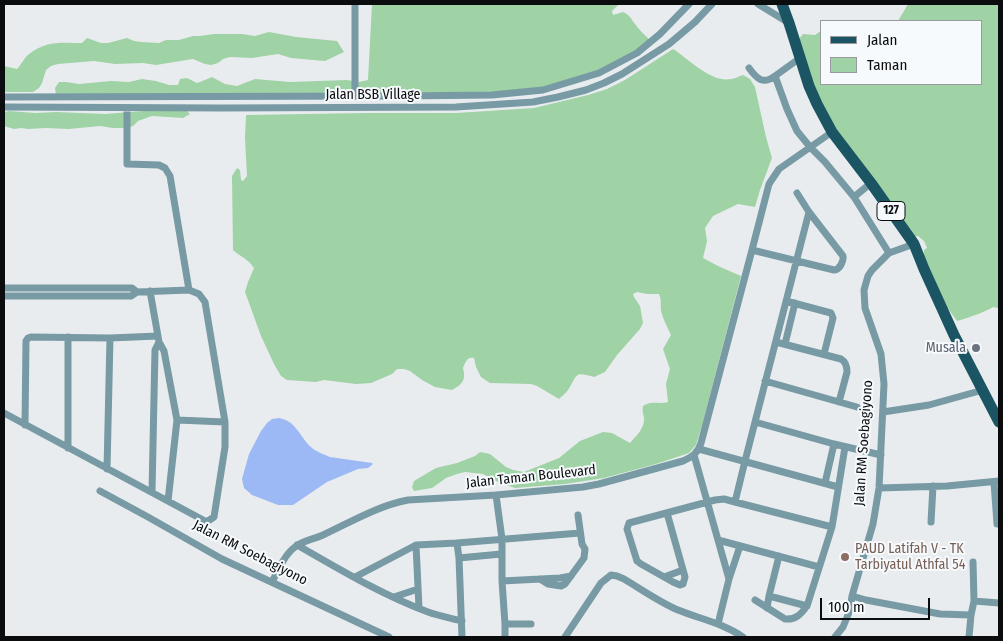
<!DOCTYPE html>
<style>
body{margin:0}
#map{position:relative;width:1003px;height:641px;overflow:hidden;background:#e9ecef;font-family:"Fira Sans Condensed",sans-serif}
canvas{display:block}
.frame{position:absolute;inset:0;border:5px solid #0b0c0d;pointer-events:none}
.legend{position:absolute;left:820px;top:20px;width:162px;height:65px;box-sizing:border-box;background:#f6fafd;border:1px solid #989b9d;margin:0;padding:6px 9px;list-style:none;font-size:15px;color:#0b0c0d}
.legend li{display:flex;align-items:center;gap:10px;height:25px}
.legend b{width:25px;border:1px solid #989b9d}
.scale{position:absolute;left:820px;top:598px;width:110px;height:22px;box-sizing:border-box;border:2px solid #0b0c0d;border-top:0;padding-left:6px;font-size:15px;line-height:18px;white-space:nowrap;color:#0b0c0d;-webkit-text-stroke:4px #f6fafd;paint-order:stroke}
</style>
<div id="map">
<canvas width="1003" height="641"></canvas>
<div class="frame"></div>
<ul class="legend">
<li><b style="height:6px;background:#1b5563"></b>Jalan</li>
<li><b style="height:14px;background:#9fd2a4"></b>Taman</li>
</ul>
<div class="scale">100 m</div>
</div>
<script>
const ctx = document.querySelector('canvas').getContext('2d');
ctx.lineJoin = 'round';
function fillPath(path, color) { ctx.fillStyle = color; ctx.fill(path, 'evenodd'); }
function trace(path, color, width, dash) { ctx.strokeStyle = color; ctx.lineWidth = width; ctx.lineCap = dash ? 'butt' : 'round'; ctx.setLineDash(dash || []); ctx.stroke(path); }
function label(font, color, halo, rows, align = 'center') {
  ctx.font = font + ' "Fira Sans Condensed",sans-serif'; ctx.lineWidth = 4; ctx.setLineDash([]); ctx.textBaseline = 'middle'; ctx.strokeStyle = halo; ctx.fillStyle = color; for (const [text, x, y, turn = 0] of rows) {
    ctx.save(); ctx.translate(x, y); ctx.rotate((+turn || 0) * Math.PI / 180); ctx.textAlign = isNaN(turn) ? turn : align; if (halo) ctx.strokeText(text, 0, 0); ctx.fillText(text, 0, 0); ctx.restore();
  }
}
const green = new Path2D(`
 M372,4H619L612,11L613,15L623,12C630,15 631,19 635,24C639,30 645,35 650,40L636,52L598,71L543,88L492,93L56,95L55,88L59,82H66L79,84L111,81L129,82L142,79L156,81L169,85H178L180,79L187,78L197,83L200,82L212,77L225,84L237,86L255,79L290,82L347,80L359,82L368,80Z
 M908,4H999V306L998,308L993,307C988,311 965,319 957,321L939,296L935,280L924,257V250L927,248L924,241L918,236L914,237L831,123L809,76L799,39L803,34L815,35L822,30V84H982V21H898Z
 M269,32L296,37L337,41L344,52L325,61L291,58L278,54L252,58L230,57L223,59L218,63L211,65L205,64L193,59L156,65L143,63L115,64L94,61L58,64L51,66L46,70L42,83L39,88L33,92H4V66L17,69C22,64 24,58 29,54C47,40 61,43 82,43L87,38L101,43H108L127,38L134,41L141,42L159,43L166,40H179L193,36H200L214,34H242L255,36Z
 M673,49C689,59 711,83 731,79C735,79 739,76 743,75L750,79L755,87L766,137L772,158L760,190L755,207L738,204L713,216L705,228L707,241L703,258L718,266L741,276L703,422L696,445L689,453L656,464L604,478L565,484L515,488L500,483L483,474L465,472L457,474L446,478L432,488L414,491L412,487L414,481L436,468L457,463L475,456L480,452L490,454L506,467L513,470L524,472L559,458L580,441L603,432L612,433L630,443C636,436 645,428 644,418C643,413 642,410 643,406C654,400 658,405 668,402L666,384L670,369L663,349L671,335C667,327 663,319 661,311C660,305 662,300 659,294H647L637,292L633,294L634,297L640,306L642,317L643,323L640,329L617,355L605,372L594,377C573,371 578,375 568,390C566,393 562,396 559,399L537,386L531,384L490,383L481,377L476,367L474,358C467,356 465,363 463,368C466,380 463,384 452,390L435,387L422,380L410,371L404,369H397L392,374L371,383L356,384L324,380L316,382L287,380L281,376L274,364L261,336L245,292L248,282L254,268C247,258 242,258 233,250L232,176L237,168L240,170L241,180L243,181L247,176L245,138L246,115L367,113H456L534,108L588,95L607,89L625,80Z
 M9,111L35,113L56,112L105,114L144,111H187L190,114L183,118L152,116L138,121L133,126L127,128H113L100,126L69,129L45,128L28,129L21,128L14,129L4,126L5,112Z`);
const water = new Path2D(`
 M279,418C297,421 300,438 312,448C317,452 325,455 330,457L372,463L373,464L368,468L358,469L327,482L293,505H278L252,495L244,488L242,479L249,454L261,431L267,423L272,419Z`);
const street = new Path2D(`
 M758,4L789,23
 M800,58L775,76L787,109L797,131L810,147L825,162L854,197L889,253
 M749,68C757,79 763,85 775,76
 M355,96V4
 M4,97L401,96L492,95L543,90L599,73L637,53L660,34L689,4
 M4,107L222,108L456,107L533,102L558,97L586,90L604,83L622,74L669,44L695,22L712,4
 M127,108V164L159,165L165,168L170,176L189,290
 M854,197L871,183
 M752,250L834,270C839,270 844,262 843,256L809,212L797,193
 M4,288H132L137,292
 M150,291L159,342L164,351L177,420L168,501
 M4,296H131L137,292L189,290L199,294L205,302L225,422V447L214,517L208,521H205L4,413
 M786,301L831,313L833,318L824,354
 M68,337V448
 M776,342L841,359C846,362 847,366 847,372L839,402
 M785,344L795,303
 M765,381L857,407
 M883,412L929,405L983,390
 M177,420L225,422
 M755,422L834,444L881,455
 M25,425L26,341L28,338L31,337L110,338L158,336
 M699,449L838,487
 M694,455L729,579
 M107,469L110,338
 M994,482L997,524
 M825,483L834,444
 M879,488L947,486L999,481
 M100,491L148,517L222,559L389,637
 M152,492L155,350L159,342
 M496,495L502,539V581L505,624V637
 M735,502L745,461L809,212
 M667,513L685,577L683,584L680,585L673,582L641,564L637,561L627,529L629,523L715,500L724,499L735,502L832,527
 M931,522L933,486
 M718,540L819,567
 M457,543L459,558L462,637
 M297,545C339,569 382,595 428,612C439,616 451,618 462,621
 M416,545L419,608
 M459,558L501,554
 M973,562L974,601
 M355,577L416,545L457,543L580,533
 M664,577L683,570
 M540,579L548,584L561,586L565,584L584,558L585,549L582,544L578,515
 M502,581L560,578L571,576
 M272,582C278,571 284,555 295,547C302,541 314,539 323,535C351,522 377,506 408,500L496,495L583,487L599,484L683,461C692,457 698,453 701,443L752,250L769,184L779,169L832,132
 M769,596L807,606
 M852,596L866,600L940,614L971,615
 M394,597L418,589
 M755,600L785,619C796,620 801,614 807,606L832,527L845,447
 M767,608L769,596L779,556
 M505,624H531
 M718,624L729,579L740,546
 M565,637L601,583L611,575L617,576L624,579C641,589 659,602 678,610C700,619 723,623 743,637
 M835,637L843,627L850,610L852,596L873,524L879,488L884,384L881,354L865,308L864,290L868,276L872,270L889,253L914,244
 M969,637L971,615L974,601L999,603`);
const primary = new Path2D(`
 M782,4L789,23L809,86L817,104L832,132L871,183L914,244L924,269L954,335L999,422`);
const markers = [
 [976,348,5,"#6b7280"],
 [845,557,5,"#8d6e63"]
];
const shields = [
 [891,211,28]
];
const shieldNames = [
 ["127",891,211]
];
const streetNames = [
 ["Jalan BSB Village",373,95],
 ["Jalan RM Soebagiyono",864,443,-86],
 ["Jalan Taman Boulevard",531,477,-6],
 ["Jalan RM Soebagiyono",250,553,27]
];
const worshipNames = [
 ["Musala",966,348]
];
const educationNames = [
 ["PAUD Latifah V - TK",855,549],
 ["Tarbiyatul Athfal 54",855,565]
];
fillPath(green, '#9fd2a4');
fillPath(water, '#9cb9f5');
trace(street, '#779aa4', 7);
trace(primary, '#1b5563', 11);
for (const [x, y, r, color] of markers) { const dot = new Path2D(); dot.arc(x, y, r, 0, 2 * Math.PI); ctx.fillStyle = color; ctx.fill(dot); trace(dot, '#f6fafd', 2); }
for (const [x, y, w] of shields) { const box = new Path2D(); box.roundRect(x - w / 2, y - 9.5, w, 19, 4); ctx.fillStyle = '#f6fafd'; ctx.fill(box); trace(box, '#0b0c0d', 1); }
label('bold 12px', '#0b0c0d', null, shieldNames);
label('14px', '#0b0c0d', '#f6fafd', streetNames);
label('14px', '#5b616d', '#f6fafd', worshipNames, 'right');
label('14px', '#785e54', '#f6fafd', educationNames, 'left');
</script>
